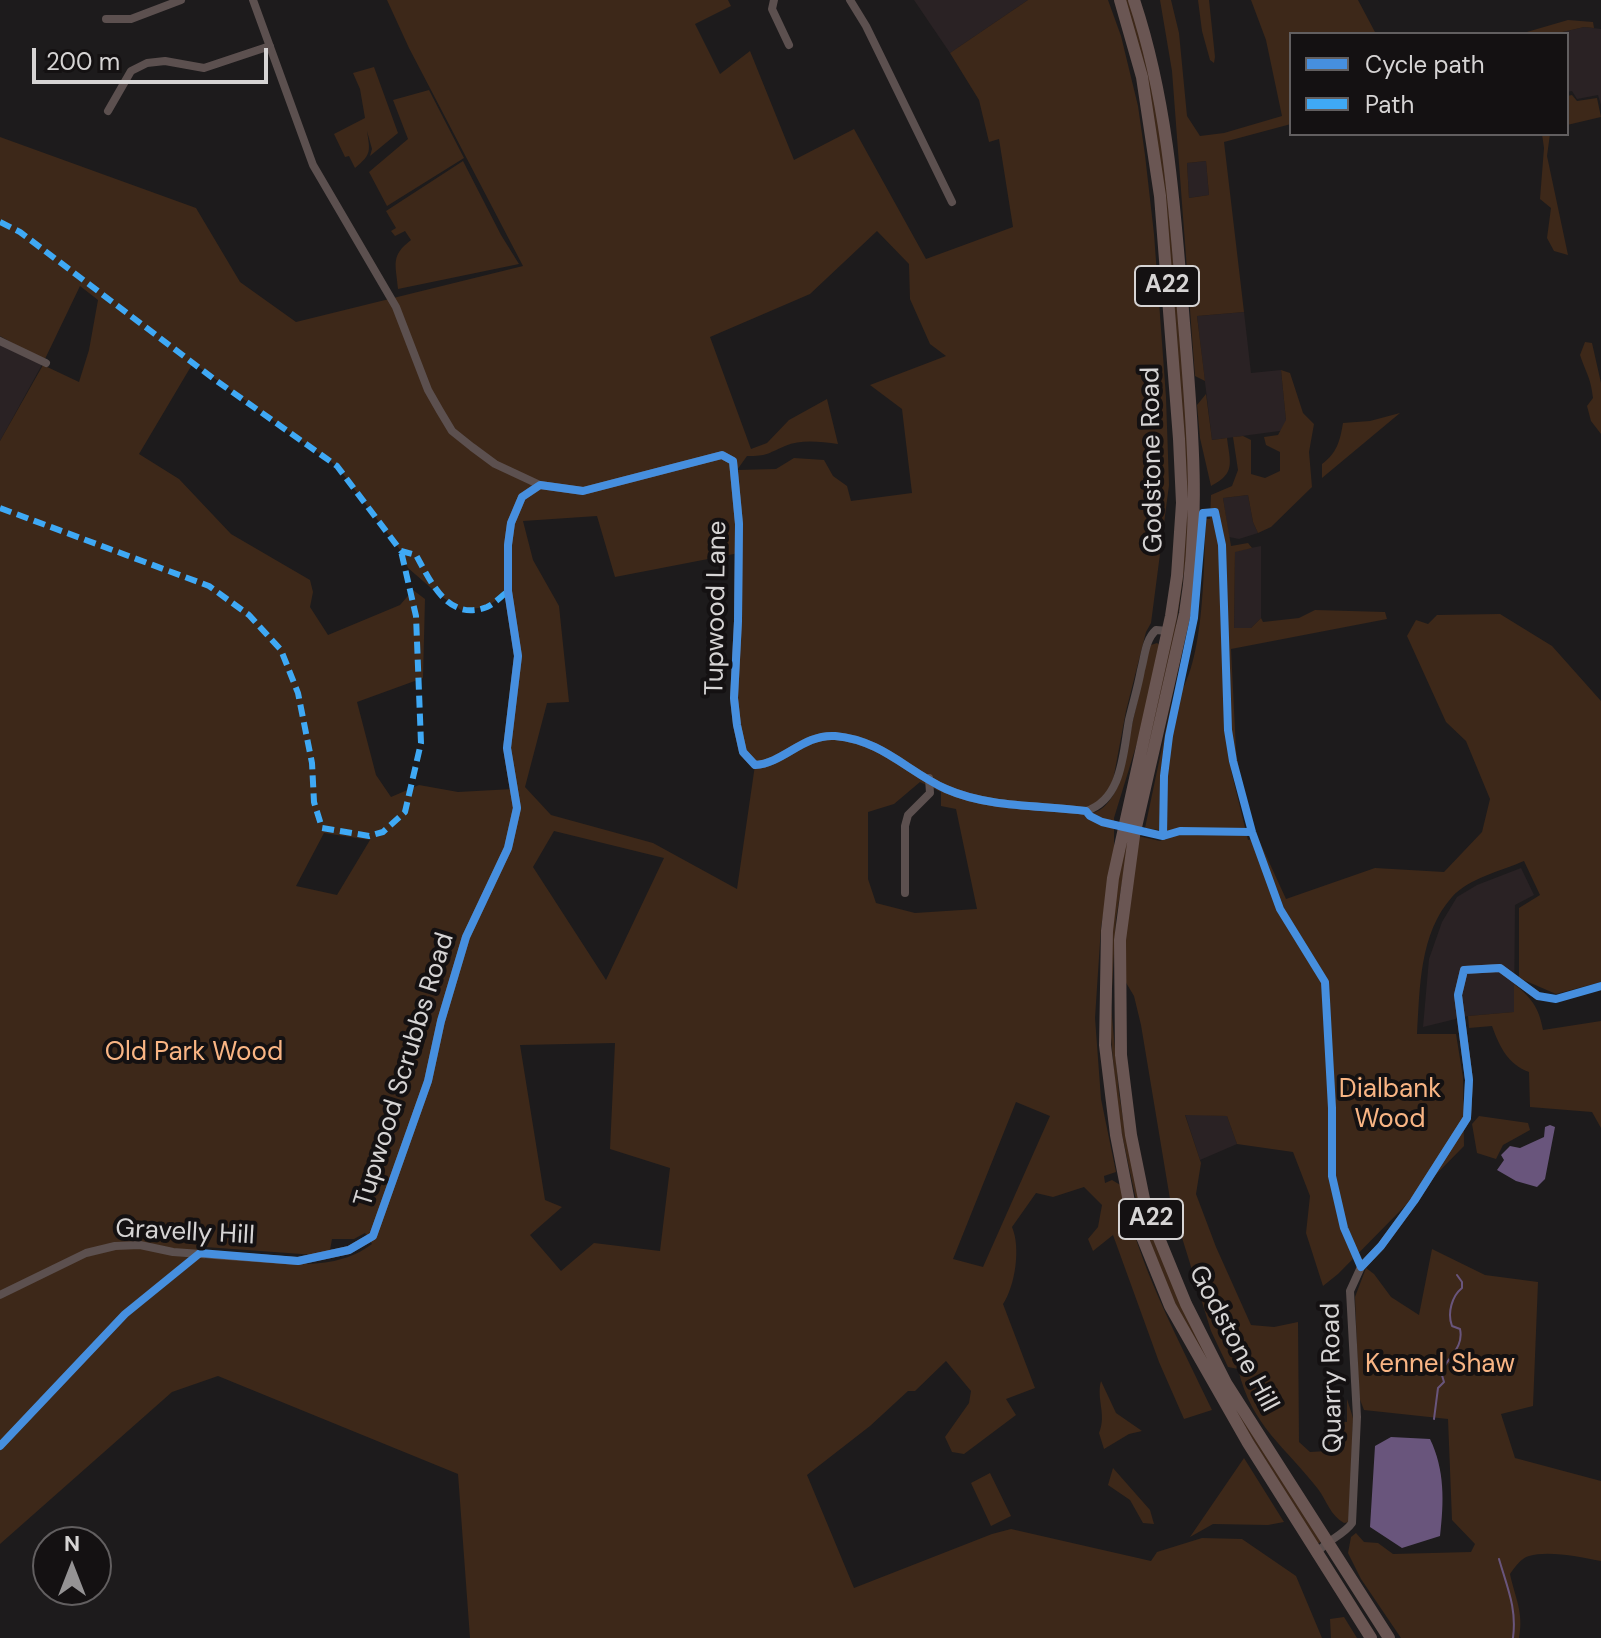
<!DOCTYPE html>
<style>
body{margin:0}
#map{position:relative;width:1601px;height:1638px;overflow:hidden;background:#1d1b1c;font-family:"DM Sans",sans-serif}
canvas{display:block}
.legend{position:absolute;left:1289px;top:32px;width:280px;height:104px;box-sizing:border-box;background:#141112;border:2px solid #625f60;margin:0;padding:10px 14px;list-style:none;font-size:24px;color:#d6d4d4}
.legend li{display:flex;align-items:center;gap:16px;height:40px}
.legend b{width:40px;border:2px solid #625f60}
.north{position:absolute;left:32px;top:1526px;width:80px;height:80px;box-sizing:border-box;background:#141112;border:2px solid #625f60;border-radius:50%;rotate:0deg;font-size:22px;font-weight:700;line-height:32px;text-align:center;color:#d6d4d4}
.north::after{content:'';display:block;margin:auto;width:28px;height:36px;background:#959394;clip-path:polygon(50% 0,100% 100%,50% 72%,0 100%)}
.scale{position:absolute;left:32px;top:48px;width:236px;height:36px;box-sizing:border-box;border:4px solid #d6d4d4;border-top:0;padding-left:10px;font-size:24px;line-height:28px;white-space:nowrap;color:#d6d4d4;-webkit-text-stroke:6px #141112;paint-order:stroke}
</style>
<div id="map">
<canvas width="1601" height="1638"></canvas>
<ul class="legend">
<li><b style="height:10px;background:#468fdf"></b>Cycle path</li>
<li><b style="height:10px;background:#3fa9f5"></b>Path</li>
</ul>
<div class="north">N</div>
<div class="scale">200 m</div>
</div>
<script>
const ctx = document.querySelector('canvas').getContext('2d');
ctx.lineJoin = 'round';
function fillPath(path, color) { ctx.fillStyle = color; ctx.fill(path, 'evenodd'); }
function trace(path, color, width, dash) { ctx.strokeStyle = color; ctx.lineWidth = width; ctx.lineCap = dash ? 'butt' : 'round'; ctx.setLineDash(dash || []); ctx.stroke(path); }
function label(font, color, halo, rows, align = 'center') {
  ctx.font = font + ' "DM Sans",sans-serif'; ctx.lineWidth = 8; ctx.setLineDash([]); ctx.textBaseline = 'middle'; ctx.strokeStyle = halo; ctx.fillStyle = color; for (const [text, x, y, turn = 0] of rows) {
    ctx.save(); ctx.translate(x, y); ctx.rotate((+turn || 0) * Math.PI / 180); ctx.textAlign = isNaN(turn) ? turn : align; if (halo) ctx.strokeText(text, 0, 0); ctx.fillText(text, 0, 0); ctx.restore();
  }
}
const built = new Path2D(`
 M914,0H1028L950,53Z
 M1584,27L1601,29V105L1598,95L1577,99L1572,91L1567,92V34H1554Z
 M1206,161L1209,195L1189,198L1187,163Z
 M1244,312L1251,373L1281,370L1287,430L1212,440L1197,316Z
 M0,336L44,361L0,441Z
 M1248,495L1253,522L1258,533L1239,539L1229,537L1223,498Z
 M1261,546V618L1251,628H1234L1235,551Z
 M1521,868L1534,895L1515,905L1514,1012L1468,1016L1423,1027L1429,959L1442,922L1457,897L1477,885Z
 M1185,1114L1227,1116L1237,1144L1200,1160Z`);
const green = new Path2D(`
 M387,0H728L731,6L695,24L720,74L750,51L794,160L854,129L926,259L1013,227L999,139L989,142L979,100L950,53L1028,0H1108L1121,36L1138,106L1145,155L1154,234L1166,397L1169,485L1151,623L1146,632L1126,711L1112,786L1097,804L1086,807L1049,804C1084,815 1100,824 1118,786L1149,650L1151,645L1157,643L1161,646L1144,720L1114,818V852L1101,927L1095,1018L1101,1099L1116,1172L1104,1176L1105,1183L1112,1180L1122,1186C1137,1264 1178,1338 1212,1410L1184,1419L1159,1362L1113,1235L1093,1251L1088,1239L1098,1227L1102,1205L1084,1187L1053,1197L1036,1193L1012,1227C1021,1248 1015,1286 1003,1304L1035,1388L1006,1399L1016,1415L964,1454L952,1452L945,1437L969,1403L971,1391L946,1361L915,1391H908L870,1426L807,1475L854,1588L992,1534L1011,1529L1151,1561L1157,1552L1202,1538L1242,1539L1296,1576L1322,1638H470L458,1474L218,1376L172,1392L0,1544V441L43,365L79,382L89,350L98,300L80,286L44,361L0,336V137L196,208L240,282L296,322L523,266L409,48ZM877,231L909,264L910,299L930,344L946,356L870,385L902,409L912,493L851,501L847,486L833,476L824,460L794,458L776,469L737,470L747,456C768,456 766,454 785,446C802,439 820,442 838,444L827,399L789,420L767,443L751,449L710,337L810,294ZM193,363L337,466L401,551L408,568L438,594L461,610L487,607L507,592L518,656L507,748L513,789L458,792L419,785L391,797L376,775L357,702L423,678L425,599L413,590L400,605L328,635L310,607L313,592L310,580L231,534L179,479L139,454ZM597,516L615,577L739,553L734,698L743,752L755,765L737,889L653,843L551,815L525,787L547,703L569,702L559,606L533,560L523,521ZM920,782L941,792V806L956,809L977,909L915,913L876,903L868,879V812L894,804ZM554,831L664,858L606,980L533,867ZM324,833L370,840L337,895L296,886ZM615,1043L610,1149L670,1168L660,1251L594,1243L561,1271L530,1235L562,1207L545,1200L520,1045ZM1016,1102L1050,1116L983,1267L953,1259ZM365,1233L372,1244C335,1272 286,1264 243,1259C230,1258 217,1259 205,1259V1247L329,1256L332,1239H354Z
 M1124,0H1129L1140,31L1161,125L1189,433L1190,532L1172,653L1132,821L1116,919L1111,1006L1119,1093L1126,1137L1181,1305L1321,1542L1317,1544L1199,1352L1168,1289L1139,1214L1118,1116L1108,1004L1115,893L1178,602L1187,510L1165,207Z
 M1160,0H1171L1179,33L1187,116L1200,136L1224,133L1282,116L1266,40L1251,0H1358L1376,34H1291V124L1224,142L1244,312L1197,316L1205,381L1195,376L1172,71ZM1206,161L1209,195L1189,198L1187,163Z
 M1198,0H1209L1215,57L1214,63L1210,60L1202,31Z
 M1568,20L1593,22L1594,28L1584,27L1554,34H1520Z
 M374,67L398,133L370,156L372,149L367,131C370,151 372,154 355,168L349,156L345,157L334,134L365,118L360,89L353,73Z
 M429,90L464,158L387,206L369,172L408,139L393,100Z
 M1572,95L1577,101L1597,98L1601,117L1567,125V96Z
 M1542,134H1550L1547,156L1568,255L1554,251L1547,238L1551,208L1540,199L1544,148Z
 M463,161L501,235L519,264L398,289C396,264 390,256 411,240L405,231L395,236L391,231L396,228L386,211Z
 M1585,342L1592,343L1601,383V434L1591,421L1587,406L1593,398C1591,378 1586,373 1580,355Z
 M1281,370L1290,373L1303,413L1314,424L1309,452L1312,487L1271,527L1258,533L1253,522L1248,495L1223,498L1231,546L1248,543L1252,548L1235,552L1234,628H1251L1261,618L1263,622L1299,618L1315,610L1385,612L1387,619L1231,649L1236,750L1239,770H1231L1248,840L1258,838L1286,899L1375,868L1444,872L1482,832L1490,799L1466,741L1446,722L1407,636L1416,620L1428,624L1437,615L1500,614L1552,646L1601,701V982L1556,994L1519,978V908L1540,895L1524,861C1501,871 1469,878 1452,897C1419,934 1420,988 1417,1034H1456L1463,1077L1464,1146L1338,1274L1323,1286L1306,1233L1310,1196L1293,1152L1237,1144L1227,1116L1185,1115L1201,1163L1196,1194L1216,1247L1251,1325L1274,1327L1298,1322L1299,1442L1310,1452L1327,1451L1328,1426L1335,1421L1347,1422V1399L1353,1418L1350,1522L1344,1523C1330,1515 1327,1501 1318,1489C1285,1446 1252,1427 1238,1369L1228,1367L1211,1331L1170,1199L1141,1025L1134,996L1125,981L1124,945L1138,836L1160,841L1166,838V831L1145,828L1171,705C1206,672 1203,566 1206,519H1210L1211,495L1232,486L1238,470L1233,437L1243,436L1251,440V474L1265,478L1280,471V452L1266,445L1264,437L1278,435L1286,420Z
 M1206,394L1212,440L1227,438C1230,463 1236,473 1211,486L1200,438L1197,405Z
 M1400,413L1322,478V464C1337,453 1340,441 1343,423L1370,421Z
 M1514,984C1532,998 1539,1008 1543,1030L1601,1021V1128L1592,1112L1530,1107L1529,1072C1508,1064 1500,1048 1492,1026L1469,1028L1468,1016L1514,1012Z
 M1479,1116L1528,1123L1530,1130L1503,1145L1496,1159L1477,1153L1472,1124Z
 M1432,1249L1485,1275L1538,1282L1533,1406L1501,1414L1515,1458L1601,1481V1561C1581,1557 1548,1550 1529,1556C1521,1558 1515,1567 1510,1574C1515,1598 1524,1612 1519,1638H1401L1361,1579L1348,1553L1351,1537L1356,1533L1364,1542L1378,1543L1393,1554L1471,1552L1475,1544L1452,1520L1448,1419L1364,1410L1359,1397L1355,1297L1366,1268L1374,1274L1391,1297L1419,1315Z
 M1101,1381L1116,1413L1142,1431L1129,1434L1104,1449L1099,1433C1107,1415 1096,1399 1101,1381Z
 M1244,1458L1284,1522L1268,1525L1213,1524L1190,1537Z
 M1113,1468L1150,1510L1154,1524L1143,1523L1130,1500L1108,1485Z
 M990,1473L1011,1516L991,1526L971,1483Z
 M1344,1617L1357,1638H1331L1330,1619Z`);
const water = new Path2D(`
 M1550,1125L1555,1127L1545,1179L1537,1187L1516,1181L1497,1170L1504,1160L1501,1155L1510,1146L1520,1148L1544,1137L1545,1127Z
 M1391,1437L1430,1439C1445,1470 1444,1502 1440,1536L1402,1548L1370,1527L1375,1446Z`);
const stream = new Path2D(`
 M1434,1419L1438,1388L1444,1382L1441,1372C1449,1356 1464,1347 1460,1329L1452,1326C1447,1313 1452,1296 1462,1288V1282L1457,1275
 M1499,1559C1507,1587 1517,1608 1513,1638`);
const minor = new Path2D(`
 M253,0L313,165L396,307L428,390L440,411L452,431L472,447L495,464L540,485
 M774,0L772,9L789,45
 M850,0L866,26L952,202
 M106,19H131L181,0
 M108,111L131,71L147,63L165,61L204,68L270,46
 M0,341L46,363
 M522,497L540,485L583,491L722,455L733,461L739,524L738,621L734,698L737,725L743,752L755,765C784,763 803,734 835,736C882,740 908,772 946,789C989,808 1041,805 1086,811C1123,799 1123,752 1129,720C1133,703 1138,687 1141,670C1145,656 1145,640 1156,630L1168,631
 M905,893V826L908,815L930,793L929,778
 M0,1295L86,1253L115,1246L140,1245L173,1252L298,1261L349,1250L373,1236L428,1081L441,1021L466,937L508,848L517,808L507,748L518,656L508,591V545L511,523L522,497
 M1316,1554C1326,1540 1343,1536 1352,1523L1357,1417L1350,1291L1361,1267L1381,1246L1414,1201L1467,1118L1469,1080L1458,995L1464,970L1500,968L1538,996`);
const highway = new Path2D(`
 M1120,0L1142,77L1160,196L1179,439L1182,503L1177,576L1171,616L1113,878L1107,931L1105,1045L1116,1135L1130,1207L1170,1306L1248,1443L1371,1638
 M1134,0C1169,105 1175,213 1184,323C1192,420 1201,516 1185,613L1134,836L1120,940L1121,1055L1131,1135L1145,1204L1186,1304L1226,1383L1389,1638`);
const quiet = new Path2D(`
 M0,222L20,232L214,379L337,466L401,551L416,555C431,582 448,622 487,607C494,604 502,596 508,591
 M0,508L209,586L249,615L281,650L298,693L312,763L314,802L322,828L369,836L383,832L405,812L421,743L416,616L401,551`);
const cycleway = new Path2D(`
 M1163,836L1164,776L1169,736L1194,618L1203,513L1215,512L1222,545L1228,730L1233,761L1252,832L1280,909L1325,982L1332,1108V1176L1344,1228L1361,1267L1381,1246L1414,1201L1467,1118L1469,1080L1458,995L1464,970L1500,968L1538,996L1556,999L1601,986
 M0,1446L125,1314L200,1253L298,1261L349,1250L373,1236L428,1081L441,1021L466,937L508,848L517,808L507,748L518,656L508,591V545L511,523L522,497L540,485L583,491L722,455L733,461L739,524L738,621L734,698L737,725L743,752L755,765C784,763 803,734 835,736C882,740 908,772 946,789C989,808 1041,805 1086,811L1090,816L1102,822L1163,836L1180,831L1252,832`);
const shields = [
 [1167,286,64],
 [1151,1219,64]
];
const shieldNames = [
 ["A22",1167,286],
 ["A22",1151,1219]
];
const streetNames = [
 ["Godstone Road",1153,460,-91],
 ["Tupwood Lane",717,608,-89],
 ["Tupwood Scrubbs Road",405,1070,-73],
 ["Gravelly Hill",185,1233,3],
 ["Godstone Hill",1233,1339,62],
 ["Quarry Road",1333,1378,-91]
];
const parkNames = [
 ["Old Park Wood",194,1053],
 ["Dialbank",1390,1090],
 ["Wood",1390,1120],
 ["Kennel Shaw",1440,1365]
];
fillPath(built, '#2a2224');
fillPath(green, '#3d2819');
fillPath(water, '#69557c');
trace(stream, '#69557c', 2);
trace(minor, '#5c504f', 8);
trace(highway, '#6a5653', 12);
trace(quiet, '#3fa9f5', 6, [12, 6]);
trace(cycleway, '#468fdf', 8);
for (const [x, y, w] of shields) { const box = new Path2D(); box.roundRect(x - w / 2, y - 20, w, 40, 6); ctx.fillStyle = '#141112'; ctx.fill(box); trace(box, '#d6d4d4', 2); }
label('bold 24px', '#d6d4d4', null, shieldNames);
label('26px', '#d6d4d4', '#141112', streetNames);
label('26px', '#f9b584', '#141112', parkNames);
</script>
